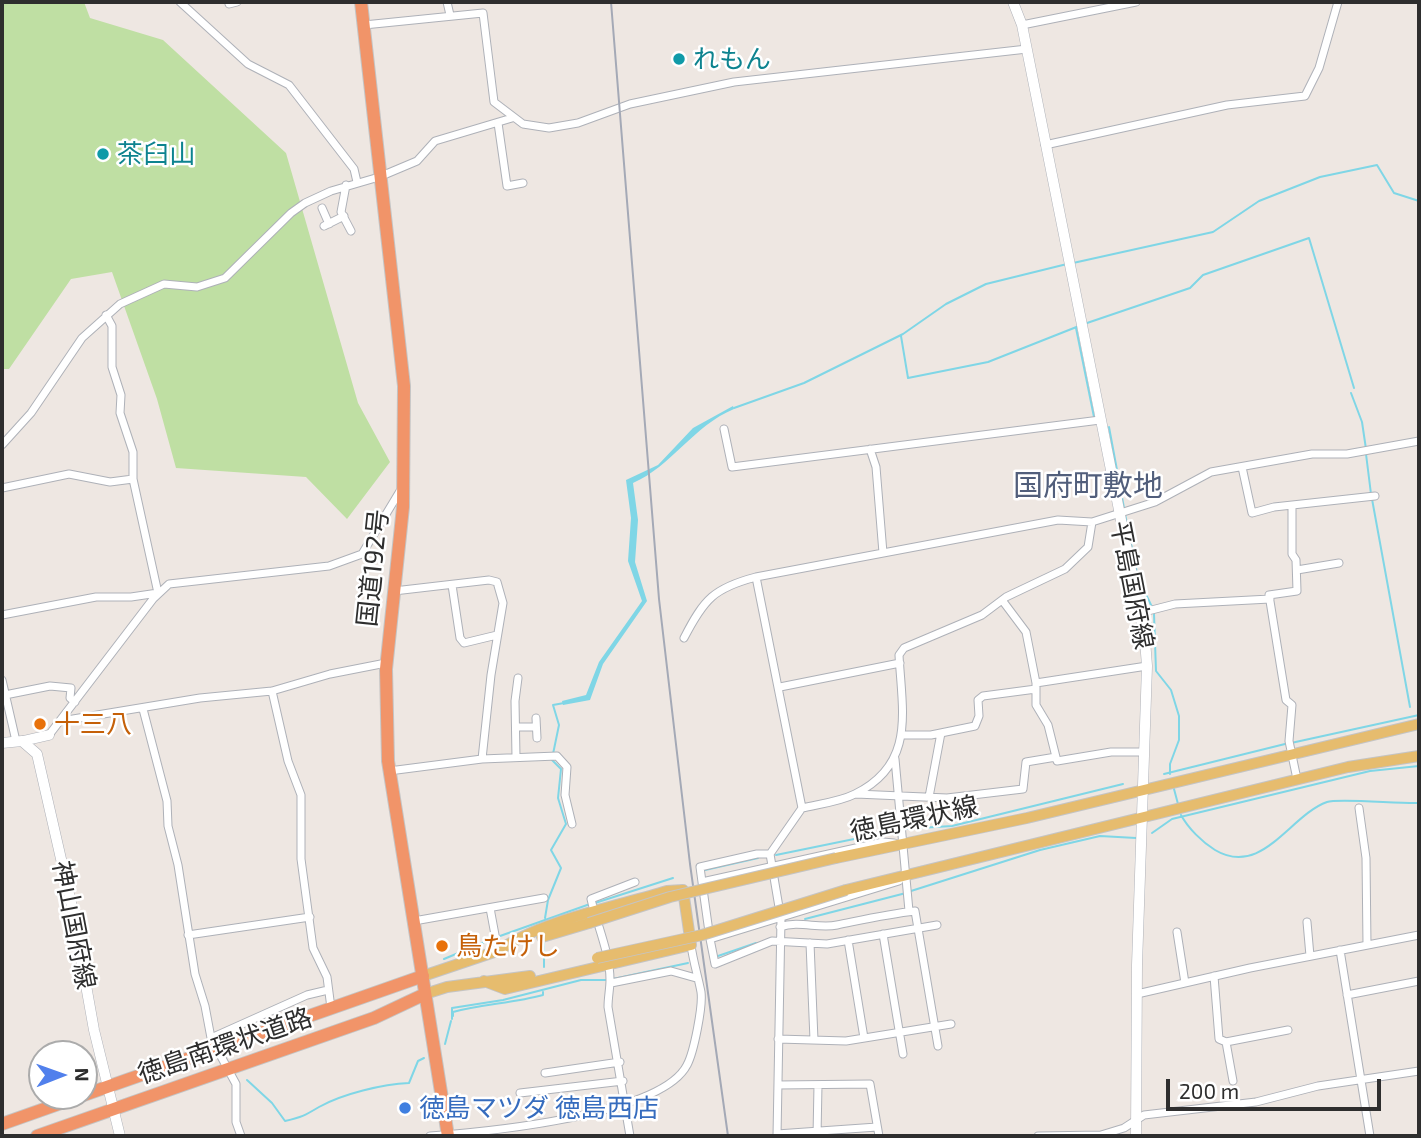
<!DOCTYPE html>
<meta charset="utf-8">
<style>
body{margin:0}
#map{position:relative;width:1421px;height:1138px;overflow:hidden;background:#eee7e2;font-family:"Exo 2",sans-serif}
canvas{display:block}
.frame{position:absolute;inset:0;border:4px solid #2e2e2e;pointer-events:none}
.north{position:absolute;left:28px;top:1040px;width:70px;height:70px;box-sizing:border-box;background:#fff;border:2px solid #ababab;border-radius:50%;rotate:89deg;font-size:19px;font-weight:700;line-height:28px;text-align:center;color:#2e2e2e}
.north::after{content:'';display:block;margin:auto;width:24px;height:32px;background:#5180ec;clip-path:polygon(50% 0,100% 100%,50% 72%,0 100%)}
.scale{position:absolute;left:1166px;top:1079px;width:215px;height:32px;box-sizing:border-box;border:4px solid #2e2e2e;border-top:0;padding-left:9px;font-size:21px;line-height:24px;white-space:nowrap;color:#2e2e2e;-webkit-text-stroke:5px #fff;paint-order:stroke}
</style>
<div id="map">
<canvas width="1421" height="1138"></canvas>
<div class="frame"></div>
<div class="north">N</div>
<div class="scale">200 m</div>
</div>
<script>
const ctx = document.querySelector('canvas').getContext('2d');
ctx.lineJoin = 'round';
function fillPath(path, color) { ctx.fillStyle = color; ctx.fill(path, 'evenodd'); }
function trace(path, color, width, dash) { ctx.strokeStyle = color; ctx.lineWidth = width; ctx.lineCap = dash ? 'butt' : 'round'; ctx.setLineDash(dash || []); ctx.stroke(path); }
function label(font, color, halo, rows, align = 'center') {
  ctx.font = font + ' "Exo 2","Noto Sans JP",sans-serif'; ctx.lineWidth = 5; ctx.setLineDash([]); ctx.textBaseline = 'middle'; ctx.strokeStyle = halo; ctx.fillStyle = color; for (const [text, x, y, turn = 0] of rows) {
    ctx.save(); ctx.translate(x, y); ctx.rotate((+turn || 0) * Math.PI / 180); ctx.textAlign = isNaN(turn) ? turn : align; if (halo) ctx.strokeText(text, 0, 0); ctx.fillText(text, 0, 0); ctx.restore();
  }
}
const green = new Path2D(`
 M2,2H84L90,18L163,40L286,153L358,403L390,462L347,519L306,477L176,468L157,399L112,272L71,279L9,369H2Z`);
const water = new Path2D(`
 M733,406L734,409C693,426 672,466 633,483L638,520L635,562L647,601L603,664L590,700L563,705L562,701L586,695L599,662L642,601L628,561L631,518L626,480L658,465L693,428Z`);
const stream = new Path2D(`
 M1073,263L1213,232L1259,201L1320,177L1377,165L1394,193L1419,201
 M1087,323L1190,288L1203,275L1309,238L1354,388
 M1076,328L1094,417
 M901,336L908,378L988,362L1079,326
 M1351,393L1362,422L1366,449
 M734,408L804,383L903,334L946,304L986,284L1067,264
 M1109,427L1124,508
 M1366,454L1371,494
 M1372,499L1410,707
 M1125,514L1138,578L1153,609
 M1154,614L1156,671L1171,690L1179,716V740L1170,764V774
 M1291,743L1419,715
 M553,754L559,725L553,705L564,703
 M1164,774L1285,744
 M1174,789L1178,804
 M1181,815C1188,828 1202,842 1215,850C1262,878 1290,815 1327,802C1338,798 1401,804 1419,803
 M903,829L952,826L1123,784
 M1152,833L1172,819L1370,771L1419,766
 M776,855L898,830
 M705,870L758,858
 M911,891L1040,850L1100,836L1136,838
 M595,903L673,878
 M545,918L548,900L561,868L551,850L566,824L558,798L561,769L551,759
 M805,919L906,893
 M500,936L590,904
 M544,943V967
 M718,956L756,943
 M444,959L494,938
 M613,979L688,963
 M453,1016V1012C483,1004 514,1003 543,995V992
 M452,1019V1008L503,1000L581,980H607
 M445,1044L451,1021
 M247,1080L272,1103L285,1121C302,1117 304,1116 319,1107C342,1094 383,1084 409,1083L418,1061L424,1058`);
const street = new Path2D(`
 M180,2L248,64L289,85L354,169L357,182
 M447,2L450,15
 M229,4L237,2
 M364,25L483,13L494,102L523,124L549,128L578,123L630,104L734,82L1027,49
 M1022,25L1136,2
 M498,123L507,186L523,183
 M1045,145L1227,105L1305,96L1319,68L1338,2
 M346,185L341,212L351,231
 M322,208L329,224
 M324,226L344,216
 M106,315L112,326V367L121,395L120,413L133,452V479L158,593
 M724,429L732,467L1100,420
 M2,445L31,413L82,338L120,304L164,284L197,287L225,278L291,213L305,203L331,191L379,177L417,161L435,141L512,118
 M870,449L876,467L883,553
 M1242,467L1252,513L1274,507L1375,496
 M2,488L69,474L110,482L133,479
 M1292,506V554L1296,560L1297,591L1269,595L1286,700L1292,705L1289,741L1297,779
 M1297,570L1339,563
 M452,585L460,638L464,643L497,635
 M394,591L489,580L497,582L503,603L491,675L482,759
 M1002,600L1026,632L1036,683
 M1140,613L1175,604L1270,599
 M2,615L96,597H131L158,593
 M684,638C704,599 714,588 756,577
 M2,680L16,741
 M780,687L900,663
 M272,691L288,761L301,795V859L313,948L327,977L331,1008
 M5,695L50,686L71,688L70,698L75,702
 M143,709L167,801L168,826L178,865L195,974L205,1006L211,1038L236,1084V1122L241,1136
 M536,718L537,738
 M61,721L200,698L272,691L330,674L386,663
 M516,727H536
 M49,735L153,599L169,584L329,566L362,554L400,491
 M902,735H931L975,726L979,716L978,700L983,696L1036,689
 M516,757L515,701L518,678
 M1056,757L1057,761L1111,752H1143
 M895,759L909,911
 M389,771L482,759L557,756L567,767L565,795L572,824
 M856,794L947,798L1023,789L1026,762L1056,757L1048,725L1036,705V683L1147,666
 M929,797L941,733
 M802,808L756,577L1058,520L1092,522
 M1359,808L1366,858L1367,945
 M894,843L883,842L702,882L710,939L899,881
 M702,882L700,867L757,854H770
 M490,908L498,951
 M414,921L544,898
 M1307,922L1310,956
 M780,927C799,920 818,929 837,925C862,920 888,914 915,911L938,1046
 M1177,932L1185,983
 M883,934L903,1054
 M188,935L310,917
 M710,939L715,964L772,941L827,944L937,925
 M848,940L864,1038
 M810,943L814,1040
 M1340,950L1370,1136
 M1214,976L1219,1039L1226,1042L1288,1030
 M611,983L671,971L696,978
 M1137,994L1250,968L1419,935
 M1347,995L1419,981
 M211,1038L307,995L328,990
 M778,1039L846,1041L951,1024
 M1226,1042L1233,1081
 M545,1073L620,1062
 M778,1085L870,1084L879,1136
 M520,1093L623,1081
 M777,1134L877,1127
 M430,1136C484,1132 661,1116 687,1065C694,1052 703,1006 701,992C698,976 693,961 691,945
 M630,1136L608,1007C608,997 610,989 610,980C610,953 597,925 591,899L635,882
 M777,1136L781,919L770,854L802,808C819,804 839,802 855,794C916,764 902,711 899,655L904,648L982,615L1006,597L1065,569L1088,547L1092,522L1155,502L1211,472L1312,454H1347L1419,441
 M817,1136L818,1085
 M1038,1136L1101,1135L1124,1128L1144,1115L1256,1102L1318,1086L1419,1071`);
const secondary = new Path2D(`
 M1013,2L1022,25L1145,640L1147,666L1137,965L1136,1136
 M23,741L49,735
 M2,743L22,741L37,754L72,907L94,1030L120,1136`);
const primary = new Path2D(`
 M836,858L1027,818L1419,724
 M846,890L1348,767L1419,756
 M542,937L589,923
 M423,976L503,949
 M484,981L505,989L691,945L683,890L667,891C615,907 542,920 498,951
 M425,994L447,987L530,976`);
const highway = new Path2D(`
 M361,2L404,386L403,507L386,669L388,761L448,1136
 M84,1095L423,976
 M2,1124L81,1096
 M37,1136L374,1018L425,994`);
const rail = new Path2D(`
 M611,2L659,599L690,864L728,1136`);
const primaryBridge = new Path2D(`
 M589,923L670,897L836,858
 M597,958L702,935L846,890`);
const markers = [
 [679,59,7,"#0f9aa8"],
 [103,154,7,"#0f9aa8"],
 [40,724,7,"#e8710a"],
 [442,946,7,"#e8710a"],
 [405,1108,7,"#3f7fe0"]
];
const cultureNames = [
 ["れもん",693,59],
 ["茶臼山",117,154]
];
const streetNames = [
 ["国道192号",373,568,-84],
 ["平島国府線",1132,585,79],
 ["徳島環状線",914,819,-12],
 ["神山国府線",74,925,79],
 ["徳島南環状道路",225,1046,-19]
];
const foodNames = [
 ["十三八",54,724],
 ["鳥たけし",456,946]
];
const shopNames = [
 ["徳島マツダ 徳島西店",419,1108]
];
const quarterNames = [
 ["国府町敷地",1088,486]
];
fillPath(green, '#bfdfa3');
fillPath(water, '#7fd6e6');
trace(stream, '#7fd6e6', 2);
trace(street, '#aeb1b8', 9);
trace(secondary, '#aeb1b8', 11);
trace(primary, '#c4c4c4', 12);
trace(highway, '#c4c4c4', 14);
trace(street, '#fff', 7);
trace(secondary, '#fff', 10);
trace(primary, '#e6bc6e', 10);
trace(highway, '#f19469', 12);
trace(rail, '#a4a9b6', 2);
trace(primaryBridge, '#c4c4c4', 12, []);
trace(primaryBridge, '#e6bc6e', 10);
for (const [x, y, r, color] of markers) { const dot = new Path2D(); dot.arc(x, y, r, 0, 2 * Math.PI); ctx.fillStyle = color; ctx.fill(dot); trace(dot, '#fff', 2.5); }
label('26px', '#0d838f', '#fff', cultureNames, 'left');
label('26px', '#2e2e2e', '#fff', streetNames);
label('26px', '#c56008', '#fff', foodNames, 'left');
label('26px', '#366cbe', '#fff', shopNames, 'left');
label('30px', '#515e7b', '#fff', quarterNames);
</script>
